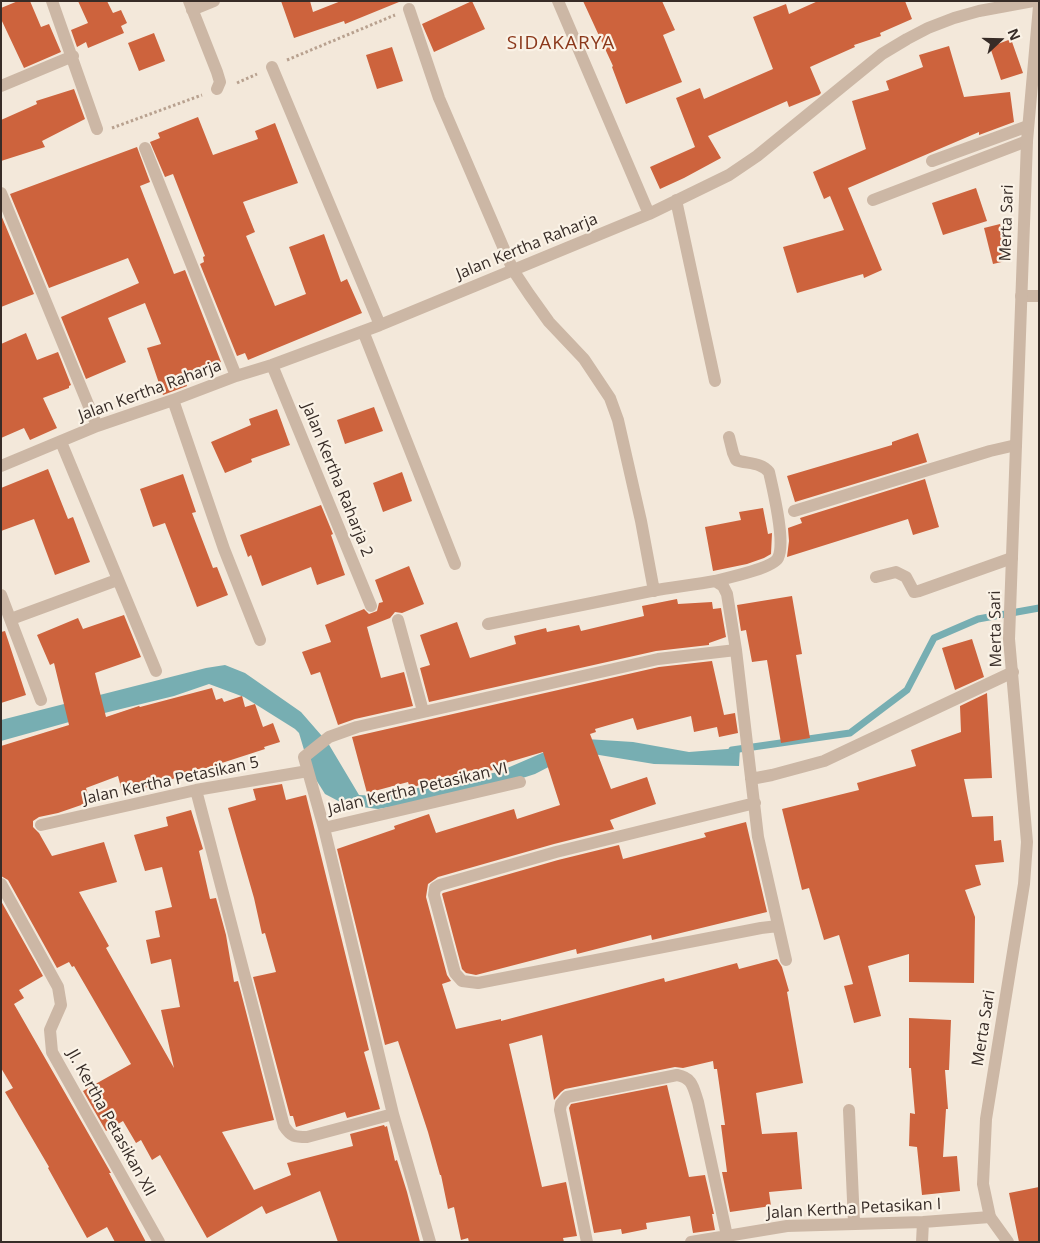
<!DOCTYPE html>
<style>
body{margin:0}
#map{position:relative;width:1040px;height:1243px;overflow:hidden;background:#f3e8da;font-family:"Open Sans",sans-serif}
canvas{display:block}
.frame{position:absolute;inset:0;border:2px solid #372c27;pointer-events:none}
.north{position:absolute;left:975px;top:15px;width:50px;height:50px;-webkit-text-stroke:4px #faf2e6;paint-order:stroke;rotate:69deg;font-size:14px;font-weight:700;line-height:20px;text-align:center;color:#372c27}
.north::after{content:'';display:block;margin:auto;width:18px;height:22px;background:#372c27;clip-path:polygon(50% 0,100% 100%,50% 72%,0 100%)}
</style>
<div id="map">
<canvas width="1040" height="1243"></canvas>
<div class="frame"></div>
<div class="north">N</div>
</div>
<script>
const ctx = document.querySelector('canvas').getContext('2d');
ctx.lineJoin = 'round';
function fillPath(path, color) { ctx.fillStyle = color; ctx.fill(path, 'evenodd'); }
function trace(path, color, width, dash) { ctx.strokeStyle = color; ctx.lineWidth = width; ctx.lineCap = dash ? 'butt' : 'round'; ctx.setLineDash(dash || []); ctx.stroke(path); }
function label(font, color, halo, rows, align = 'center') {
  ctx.font = font + ' "Open Sans",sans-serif'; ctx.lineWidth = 4.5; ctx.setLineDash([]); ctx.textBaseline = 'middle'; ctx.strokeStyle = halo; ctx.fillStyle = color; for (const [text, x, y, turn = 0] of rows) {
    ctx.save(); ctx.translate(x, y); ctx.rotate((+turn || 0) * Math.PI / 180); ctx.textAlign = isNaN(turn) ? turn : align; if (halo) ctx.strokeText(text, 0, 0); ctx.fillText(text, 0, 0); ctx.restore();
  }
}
const water = new Path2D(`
 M225,665L245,673L301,712L328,743L359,795L377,796L498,772L570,741L586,739L633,742L689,752L740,748L739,766L654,764L587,753L566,758L535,774L507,783L444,798L378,809L346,805L325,794L310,770L299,733L295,729L244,697L209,684L174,696L80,719L1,741V720L206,668Z`);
const stream = new Path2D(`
 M732,750L850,733L907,690L934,638L978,619L1039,608`);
const building = new Path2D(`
 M18,1H30L41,27L49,24L61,52L24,68L1,19V8Z
 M78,1H107L113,13L121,10L127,23L121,26L124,33L88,48L86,42L77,47L71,30L88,23Z
 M281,1H310L313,12L341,1L399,2L345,24L344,21L294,38Z
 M472,1L485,29L434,52L422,24Z
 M583,1H662L675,30L663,35L682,82L626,104L612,67L613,66Z
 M818,1H905L912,19L880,33L881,36L854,45L855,47L810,67L821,93L819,95L789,107L787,101L708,136L721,158L684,178L660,189L650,167L695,147L676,98L700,88L704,99L773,69L753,17L786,4L789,14Z
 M154,33L165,61L139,71L128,43Z
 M1011,39L1023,73L1001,80L990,47Z
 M949,46L964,97L1010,92L1014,122L979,135V132L848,188L882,270L864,278L863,274L797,293L783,247L844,230L830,196L824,199L813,172L866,149L852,101L889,90L886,81L923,67L919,55Z
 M392,47L403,81L377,89L366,55Z
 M74,89L85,119L42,141L45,147L1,161V120L37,104L36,101Z
 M198,117L213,155L258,139L255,131L275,123L298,183L243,202L255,232L246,236L275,306L306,294L289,247L324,234L341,282L347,279L362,313L248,360L245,353L237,356L200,264L204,262L203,257L205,256L173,174L165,177L150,142L160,138L158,133Z
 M137,147L150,182L140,186L174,274L185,270L221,362L184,376L187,386L163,395L147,348L161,344L145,303L108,318L126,362L86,379L61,317L139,283L128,258L49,288L10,194Z
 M976,188L987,221L943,235L932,203Z
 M1,215L34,294L1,307Z
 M1000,224L1010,260L993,264L984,228Z
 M26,333L37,360L58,352L71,385L69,386V388L43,398L57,428L30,440L24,428L1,438V344Z
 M374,407L383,431L345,444L337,420Z
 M277,409L290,445L251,459L252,462L225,473L211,442L251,425L249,419Z
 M918,433L927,462L795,502L787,476L892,445V442Z
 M48,469L68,519L73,517L90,562L55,575L34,519L1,531V488Z
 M402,472L412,501L383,512L373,483Z
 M183,474L196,512L192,513L213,568L217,567L228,595L197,607L165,523L153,527L140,489Z
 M925,479L939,527L913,535L908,519L787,557L789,541L788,528L802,523L800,518Z
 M321,505L333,534L331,535L345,575L317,585L311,567L262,586L251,555L248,557L240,535Z
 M763,508L768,534L772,533L771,554L764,558L747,564L713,571L705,527L741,520L739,512Z
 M409,566L424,604L402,613L395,612L390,618L367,627L381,678L404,672L413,706L355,719L338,725L320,672L311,675L302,652L331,642L325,625L364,609L369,614L377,611L379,603L383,602L375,580Z
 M792,596L802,654L796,655L810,738L781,743L767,660L752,662L746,630L741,631L737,605Z
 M677,599L678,604L712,602L713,609L721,608L726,637L709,643V645L656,651L429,702L420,668L430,665L420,635L457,622L470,658L516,644L514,636L546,628L547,632L579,625L581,631L644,616L642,606Z
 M124,615L141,657L95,673L106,717L139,706L140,707L212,688L216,700L222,698L224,702L242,696L245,707L255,704L263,727L273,723L280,742L264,747L265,749L123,795L118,776L86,788L90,802L58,813L39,817L33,821V827L39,833L52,856L104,842L117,882L79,892L109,946L106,948L174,1068L161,1010L180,1007L171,959L151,964L146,940L160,937L155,911L172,907L162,867L145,871L134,835L168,826L166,817L191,810L203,849L199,851L210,899L216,898L226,935L234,982L238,981L274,1120L222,1132L254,1190L291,1175L287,1163L353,1146L350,1134L384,1125L385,1127L387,1126L395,1161L397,1160L407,1192L420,1242H338L320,1191L266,1214L262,1206L207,1238L160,1155L152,1160L141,1140L136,1143L123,1121L106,1131L83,1091L131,1064L74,966L72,967L69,962L57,968L8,880L1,876V746L69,725L54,663L50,665L37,635L78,618L83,629Z
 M5,631L26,695L1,703V632Z
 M972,639L984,677L955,690L942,648Z
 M712,661L724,715L735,713L738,733L719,737L717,727L694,732L691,716L637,730L633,718L595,729L596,732L590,734L611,789L647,777L656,804L610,820L614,829L554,844L438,877L428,884L426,897L447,975L451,981L442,984L456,1029L501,1019V1021L664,978L665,982L737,963L739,969L777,959L782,967L789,991L787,992L803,1083L756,1093L762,1134L797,1132L802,1189L769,1192L771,1206L730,1212L722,1172H727L721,1125H725L717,1069H714L713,1061L683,1068L675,1067L565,1089L561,1092L554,1100L542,1035L509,1044L542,1187L566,1182L577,1236L563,1238L564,1242H469L468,1238L461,1240L454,1207L448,1209L441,1175H440L428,1132L398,1041L385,1045L337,849L395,829L394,826L429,814L436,833L514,809L517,819L560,805L543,752L492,767L493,770L464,778L463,772L410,788L408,782L367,793L352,737L659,667Z
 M987,693L992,778L964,779L972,817L993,816L994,841L1001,840L1004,862L975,865L981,885L965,890L975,917L974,983L909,982V954L868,966L881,1016L854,1023L844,986L853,984L839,935L824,940L809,888L802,890L782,809L859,790L857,783L916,766L911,750L961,732L960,706Z
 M282,784L286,800L306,795L369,1050L364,1052L380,1109L347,1118L345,1112L296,1127L293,1116H290L253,977L276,972L265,933L262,934L254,898L228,808L256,800L253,789Z
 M746,822L767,912L652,940L651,935L577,954L576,949L476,975L466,973L462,969L442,894L443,893L558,860L619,845L623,859L706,837L704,833Z
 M1,901L43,976L19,990L24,998L14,1004L111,1173H109L146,1242H115L107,1227L87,1238L48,1168L49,1167L5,1092L13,1088L1,1068Z
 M909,1018L951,1020L949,1070H945L948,1109H946L943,1157L957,1156L960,1191L922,1195L917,1147L909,1146L910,1113L915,1114L911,1068H909Z
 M667,1085L689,1177L705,1175L714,1214H712L715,1230L693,1233L690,1216L646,1223L647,1229L622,1234L621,1229L594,1233L569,1108L571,1104Z
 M1039,1187V1242H1019L1009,1193Z`);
const path = new Path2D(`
 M287,60L395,15
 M237,83L257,74
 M112,128L202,95`);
const minor = new Path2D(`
 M52,1L97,129
 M189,1L217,72L220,82L217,89
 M558,1L649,214
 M409,9L439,98L513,270L529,294L549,322L584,359L610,398L618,420L641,521L654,591
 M192,10L214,1
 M272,67L380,325
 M1,86L73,56
 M145,148L236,376
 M932,161L1028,126
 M1,193L97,426
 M676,200L715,381
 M873,200L1027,141
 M1021,296H1039
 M363,331L455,564
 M272,365L371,606
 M173,400L224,549L260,640
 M61,442L156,671
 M1,466L97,426L173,400L236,376L272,365L380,325L649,214L729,175L757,156L882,54L907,39L928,28L954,18L979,11L1033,1
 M794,511L990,451L1016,445
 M876,577L896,572L906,577L914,592L919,591L1012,558
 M715,581L723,586L727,594L736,650L758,837L786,960
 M1,595L41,700
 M11,619L117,580
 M398,620L423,711
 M488,624C542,613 597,602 651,591C672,587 694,585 715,581C727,578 773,568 778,558C786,542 773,490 769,472C761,462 747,464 736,460L733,453L729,437
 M751,779L772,775L824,761L1013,672
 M196,790L284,1126C291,1137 295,1137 307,1137L393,1114
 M755,803L556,852L440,885L435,888L434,895L455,973L462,981L478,983L761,928L778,926
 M41,825L196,790L308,771
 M324,828L520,782
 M1,884L58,987L61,1005L50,1030L52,1052L159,1242
 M849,1110L854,1223
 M430,1242L393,1114L324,828L304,757L329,737L357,727L658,659L736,650
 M587,1242L560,1110L561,1104L567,1097L677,1075C693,1078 693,1087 698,1102L727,1236
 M691,1242L787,1226L923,1222L990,1217
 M922,1242L923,1222`);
const tertiary = new Path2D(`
 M1008,1242L990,1217L983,1184L986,1119L1024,884L1027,842L1009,639L1027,141L1039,6`);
const streetNames = [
 ["Merta Sari",1007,223,-88],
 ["Jalan Kertha Raharja",527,247,-22],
 ["Jalan Kertha Raharja",150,391,-20],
 ["Jalan Kertha Raharja 2",337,480,68],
 ["Merta Sari",996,629,-91],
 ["Jalan Kertha Petasikan 5",171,781,-12],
 ["Jalan Kertha Petasikan VI",418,789,-13],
 ["Merta Sari",984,1028,-81],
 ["Jl. Kertha Petasikan XII",111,1123,61],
 ["Jalan Kertha Petasikan I",854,1209,-3]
];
const quarterNames = [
 ["SIDAKARYA",561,44]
];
fillPath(water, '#77aeb2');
trace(stream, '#77aeb2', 7);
fillPath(building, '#cd633d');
trace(path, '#b8a18f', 3, [2.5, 2.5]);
trace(minor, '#ccb7a5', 12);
trace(tertiary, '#ccb7a5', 12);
label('16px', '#372c27', '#faf2e6', streetNames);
ctx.letterSpacing = '1px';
label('19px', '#8b381b', '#faf2e6', quarterNames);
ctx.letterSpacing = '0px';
</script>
